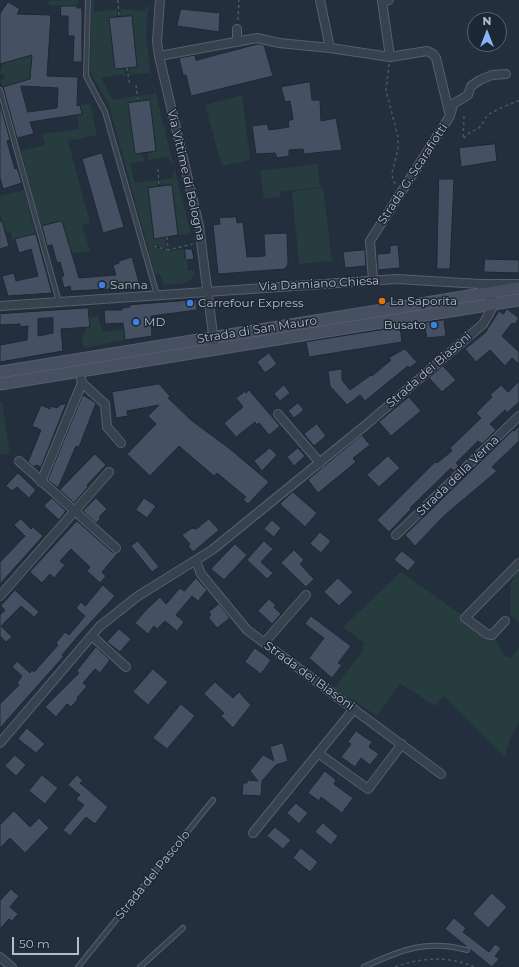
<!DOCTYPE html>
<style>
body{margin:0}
#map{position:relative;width:519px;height:967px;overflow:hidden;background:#242f3e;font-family:Montserrat,sans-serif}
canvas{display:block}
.north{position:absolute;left:467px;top:12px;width:40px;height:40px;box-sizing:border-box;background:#1d2633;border:1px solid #59626f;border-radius:50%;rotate:0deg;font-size:11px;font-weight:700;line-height:16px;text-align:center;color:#b4bcc9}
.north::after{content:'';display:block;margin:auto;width:14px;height:18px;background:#8ab4f8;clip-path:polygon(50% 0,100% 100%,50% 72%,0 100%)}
.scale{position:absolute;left:12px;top:937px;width:67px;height:18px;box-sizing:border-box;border:2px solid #b4bcc9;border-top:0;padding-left:5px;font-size:12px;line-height:14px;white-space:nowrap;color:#b4bcc9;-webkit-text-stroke:3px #1d2633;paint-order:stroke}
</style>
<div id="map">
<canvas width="519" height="967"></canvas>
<div class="north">N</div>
<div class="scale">50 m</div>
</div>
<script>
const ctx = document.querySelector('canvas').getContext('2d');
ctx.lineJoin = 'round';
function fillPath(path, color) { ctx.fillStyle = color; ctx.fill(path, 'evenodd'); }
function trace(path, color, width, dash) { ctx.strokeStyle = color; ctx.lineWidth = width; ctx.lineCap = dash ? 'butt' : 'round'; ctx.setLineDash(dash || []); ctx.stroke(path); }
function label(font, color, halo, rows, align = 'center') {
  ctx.font = font + ' Montserrat,sans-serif'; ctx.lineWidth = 3; ctx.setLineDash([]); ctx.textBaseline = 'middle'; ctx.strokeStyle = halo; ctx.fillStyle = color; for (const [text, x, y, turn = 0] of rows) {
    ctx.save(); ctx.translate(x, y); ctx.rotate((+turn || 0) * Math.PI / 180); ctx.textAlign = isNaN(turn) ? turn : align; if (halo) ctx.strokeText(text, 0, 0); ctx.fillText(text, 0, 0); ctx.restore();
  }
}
const green = new Path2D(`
 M78,0L77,6L49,5V1H39Z
 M92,0H94V12L117,9L115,69L123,68L126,76H123L122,74L101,78L113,100L136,96L135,154L141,153L145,161L130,163L135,183L157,180L158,186L148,188L154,238L165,237L166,248L153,244V247L168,251L185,249L188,271H195C192,286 176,284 164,285L160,273L155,274L109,105L90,71Z
 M146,6H148L146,35L151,79L149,73L130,75L129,68L137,67L132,16L121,17L120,9L145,11Z
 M32,55L30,79L3,87L1,80L5,78L4,73L0,74L3,63Z
 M153,86H154L173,163H171L168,157L148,160L147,153L156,151L150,100L139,101V96L155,94Z
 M242,95L250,160L222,166L205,105Z
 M90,104L97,135L68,141L90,223L82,225L90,251L72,253L62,221L41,226L21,151L45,145L42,134L79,129L77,115L82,114L80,105Z
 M318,164L320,187L280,192L281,197L264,199L260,171Z
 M173,171H175L191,234L178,235L172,185L161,186L160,180L173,178Z
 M323,187L332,261L299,264L292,192Z
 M24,190L39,247L34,248L31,235L13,240L10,231L5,232L0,212V196Z
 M98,316L102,332L124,329L125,340L84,348L82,341L86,327H90L89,317Z
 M0,402H2L10,453L0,455Z
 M519,570V622L510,615C512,598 506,583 519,570Z
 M401,572L463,616L498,643L504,656L511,658L519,647V723L510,739L505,757L444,696L435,706L400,683L377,716L334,688L362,652L364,643L343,627Z`);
const building = new Path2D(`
 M8,2L20,9L17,14L51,15L47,76L78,77L77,106L80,105L82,114L30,122L34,134L17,138L3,87L30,79L32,55L0,64V14ZM21,86L58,88L57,108L28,112Z
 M61,6H77V8H82V62H73L74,36H68V16H61Z
 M181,9L220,13L219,32L177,26Z
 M132,16L137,67L115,69L109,18Z
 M258,44L264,45L273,76L191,96L186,75H183L179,58L195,55L196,60Z
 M310,82L312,100H320L321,121L336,118L342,150L304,154L303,149L289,150V156L277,158L275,153L256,154L252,126L267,124L269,130L289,127L288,121L293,119L290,101L285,102L281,87Z
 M150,100L156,151L135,154L128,103Z
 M0,103L10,140L7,141L15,169L17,168L22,183L3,189L0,178Z
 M495,144L497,161L461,167L459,148Z
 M102,153L124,227L103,233L82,159Z
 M439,179H454L450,269H437Z
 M172,185L178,235L154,239L148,188Z
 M236,217L237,223L243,222L247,257L265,256L264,234L287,233L288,264L285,269L218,274L213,225L220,224L219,218Z
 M0,221H2L9,246L0,249Z
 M62,221L79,278L116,275L113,265L119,263V261L132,257L140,286L132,288L71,291L70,286L64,288L61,276H64L60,262L57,263L52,245L47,246L42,226Z
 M36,234L52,293L8,296L2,276L14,273L16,281L38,276L31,249L19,253L15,239Z
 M398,245L400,268L378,270L377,254L390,253V246Z
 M185,249H192L194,259L186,260Z
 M365,250L366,266L345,268L343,252Z
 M485,259L519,260V273L484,272Z
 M196,300L197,310L151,316L152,336L125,340L123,323L105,324L104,310H122V308L130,307V305Z
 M88,308L90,327L61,329L63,351L0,362V345L27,340L28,326L20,327V324L0,325V314ZM53,318V333L38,336V319Z
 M507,309L519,318L515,324L512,323L502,336L519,352V364L512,358L505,366L490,350L476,362L465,349L485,333L499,311L503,314Z
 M444,320L446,336L427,338L424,323Z
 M400,327L402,342L309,357L306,342Z
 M405,349L417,362L409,368L408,366L365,401L360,395L347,405L330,386L328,371L342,369V380L350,390L371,375L372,376L391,360L389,358Z
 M269,353L277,364L265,373L257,362Z
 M443,366L456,380L442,392L429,378Z
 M519,381V402L507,413L505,410L490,424L496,430L482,444L478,441L456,463L459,466L454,471L451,468L410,508L411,509L389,532L377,520L435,462L437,463L452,451L450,448L481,418L476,413L492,397L490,395L501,385L508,392Z
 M159,384L170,396L168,398L191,420L230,449L269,482L248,504L243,500L246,497L217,473L214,476L179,446L150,476L127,454L156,424L148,416L159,405L127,411L128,416L116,418L112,392Z
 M284,385L290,393L280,401L274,394Z
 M249,390L280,426L269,435L259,423L257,425L255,422L236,437L224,423L243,407L236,398L245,391L246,393Z
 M83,395L96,403L79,447L76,446L58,488L48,480Z
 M409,397L421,411L391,436L379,422Z
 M298,403L304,410L294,418L288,411Z
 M66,404L41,467L36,465L34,467L28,462L41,430L32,426L41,405L50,409L51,406L57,408L60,405Z
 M317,424L326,436L314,446L304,434Z
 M519,426V441L492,467L497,471L445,515L415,546L405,535L513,430L514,431Z
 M362,435L370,445L353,458L356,462L318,493L308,480Z
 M270,448L277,455L262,471L254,461Z
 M298,448L305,456L294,466L287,457Z
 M95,454L106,465L87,485L88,487L74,503L60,490Z
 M388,456L400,468L379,487L367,475Z
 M18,473L36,490L29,498L17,487L12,491L6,486Z
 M293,492L317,513L305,527L280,504Z
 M52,498L66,511L59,520L44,506Z
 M96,498L107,509L99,517L101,518L96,523L83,511Z
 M144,498L156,506L147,518L136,510Z
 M21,519L31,529L33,527L43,536L0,584V562L25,536L14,525Z
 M209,519L219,530L193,552L188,546L190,544L182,535L192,528L196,529Z
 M272,520L281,528L274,537L264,529Z
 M77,521L112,552L118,553L102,572L106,576L100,583L87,571L90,567L71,549L60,561L65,565L54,578L50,574L42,583L30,572Z
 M320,532L331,541L321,553L310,544Z
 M138,541L159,567L152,572L131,546Z
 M264,541L273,549L261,562L273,573L267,579L247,560Z
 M235,544L247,555L224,580L211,569Z
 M294,550L304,560L300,564L314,579L306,587L281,563Z
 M402,551L416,562L408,571L394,560Z
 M196,578L207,590L198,601L192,596L176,615L184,622L177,631L165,621L157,629L154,626L148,634L135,623L146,610L160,597L166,604L180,588L184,591Z
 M338,578L353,592L339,606L324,592Z
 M103,585L115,596L79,635L62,655L64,656L0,728V704L19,685L17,683L22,676L12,667L17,661L30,673L32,670L34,672L58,645L56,643L65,632L69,635L85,616L76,608L81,602L85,606Z
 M15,590L39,612L34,617L21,606L1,626L12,637L6,642L0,636V615L5,610L1,606Z
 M269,599L276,605L274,607L281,614L272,624L258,611Z
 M219,604L230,618L217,628L208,617L211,615L209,612Z
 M311,616L351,646L338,663L342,665L332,678L309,658L324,638L305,624Z
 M119,629L131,639L120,652L107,642Z
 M96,647L110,660L100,673L95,669L83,683L87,686L77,698L78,699L71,707L67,704L56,717L45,707L79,673L77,671Z
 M255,648L271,660L261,674L245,662Z
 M153,669L168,682L148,705L133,692Z
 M215,682L233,698L239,692L251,705L233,728L221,716L224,713L204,694Z
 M181,704L195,716L167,749L153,738Z
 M27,728L45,744L36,753L18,739Z
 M356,731L372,742L369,747L379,754L370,765L361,758L355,767L341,757L351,744L348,742Z
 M283,743L288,761L276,765L262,781L261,796L242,795L243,783H247V780L258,781L250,771L263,755L274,761L270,747Z
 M15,755L26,765L16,776L5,766Z
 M325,771L336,780L334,784L353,798L342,813L321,797L319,801L308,793Z
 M42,775L58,788L45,804L29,791Z
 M77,775L83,781L80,783L108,807L95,824L86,817L70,836L63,830L84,805L76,799L80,795L68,785Z
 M296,803L308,813L299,824L287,813Z
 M14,811L30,827L39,818L49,828L25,853L10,838L0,848V825Z
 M323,823L338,836L331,845L315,832Z
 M275,827L291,840L283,849L267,836Z
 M301,848L318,862L310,872L293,858Z
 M11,889L19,896L10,907L18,914L12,921L9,919L0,929V901Z
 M492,893L507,907L488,928L473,914Z
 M454,918L466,928L463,932L489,952L495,944L501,948L495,956L499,959L492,967L445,929Z`);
const path = new Path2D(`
 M118,0L119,17
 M238,20L239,0
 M389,64L386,90L398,137V149L392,173L393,181L396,184
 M127,68L130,86
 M136,85L138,102
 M464,116L463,139L470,132L478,129C482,125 484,120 487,116C490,112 514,102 519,101
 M158,169L159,186
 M167,237L168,250L193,244
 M154,246L168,250
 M395,967C422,957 448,956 475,967`);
const service = new Path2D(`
 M88,0L86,76L105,112L157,295
 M0,90L59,302
 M78,967L213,800
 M140,967L183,928
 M364,967C400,950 427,939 467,950`);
const minor = new Path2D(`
 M160,0L157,41L159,56L199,226L214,342
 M320,0L330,48
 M389,0L382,1L390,57
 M237,29V42
 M159,56L257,38L279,43L330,48L390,57L427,51L433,54L436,58L450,116L370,241L373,280
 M451,113L453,104L468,95L471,86L480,80L492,75L506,74
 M480,284H519
 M0,306L397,279L480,284L495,303L483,324L367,424L212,550L138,596L100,626L0,743
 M81,379L82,383L105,404L107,427L121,443
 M278,414L320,463
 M19,461L116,548
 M41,482L82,383
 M396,535L519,416
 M196,561L201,574L247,630L441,774
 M0,596L109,472
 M505,621L492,635L487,634L465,618L519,563
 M92,636L126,667
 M264,643L306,595
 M318,753L368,789L402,744
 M253,833L354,709
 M0,957L12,967`);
const secondary = new Path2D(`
 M0,372L519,288
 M0,384L519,300`);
const markers = [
 [102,285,4,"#3f7fe0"],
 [382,301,4,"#e8710a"],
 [190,303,4,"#3f7fe0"],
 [136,322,4,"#3f7fe0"],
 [434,325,4,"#3f7fe0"]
];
const streetNames = [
 ["Strada G. Scarafiotti",413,174,-57],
 ["Via Vittime di Bologna",186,175,77],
 ["Via Damiano Chiesa",319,284,-3],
 ["Strada di San Mauro",257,330,-9],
 ["Strada dei Biasoni",429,370,-41],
 ["Strada della Verna",458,476,-44],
 ["Strada dei Biasoni",309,676,36],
 ["Strada del Pascolo",153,875,-51]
];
const poiNames = [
 ["Sanna",110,285],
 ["La Saporita",390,301],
 ["Carrefour Express",198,303],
 ["MD",144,322],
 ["Busato",426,325,"right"]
];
fillPath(green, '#263c3f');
fillPath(building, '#455162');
trace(building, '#1f2835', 1);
trace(service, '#565f6c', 6);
trace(minor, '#565f6c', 10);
trace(secondary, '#565f6c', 13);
trace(path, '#44595c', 1.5, [3, 3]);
trace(service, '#38414e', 4);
trace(minor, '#38414e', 8);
trace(secondary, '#465061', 11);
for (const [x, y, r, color] of markers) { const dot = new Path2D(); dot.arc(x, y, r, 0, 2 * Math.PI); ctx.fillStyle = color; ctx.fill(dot); trace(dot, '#1d2633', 1.5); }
label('12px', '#b4bcc9', '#1d2633', streetNames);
label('12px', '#b4bcc9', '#1d2633', poiNames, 'left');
</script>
